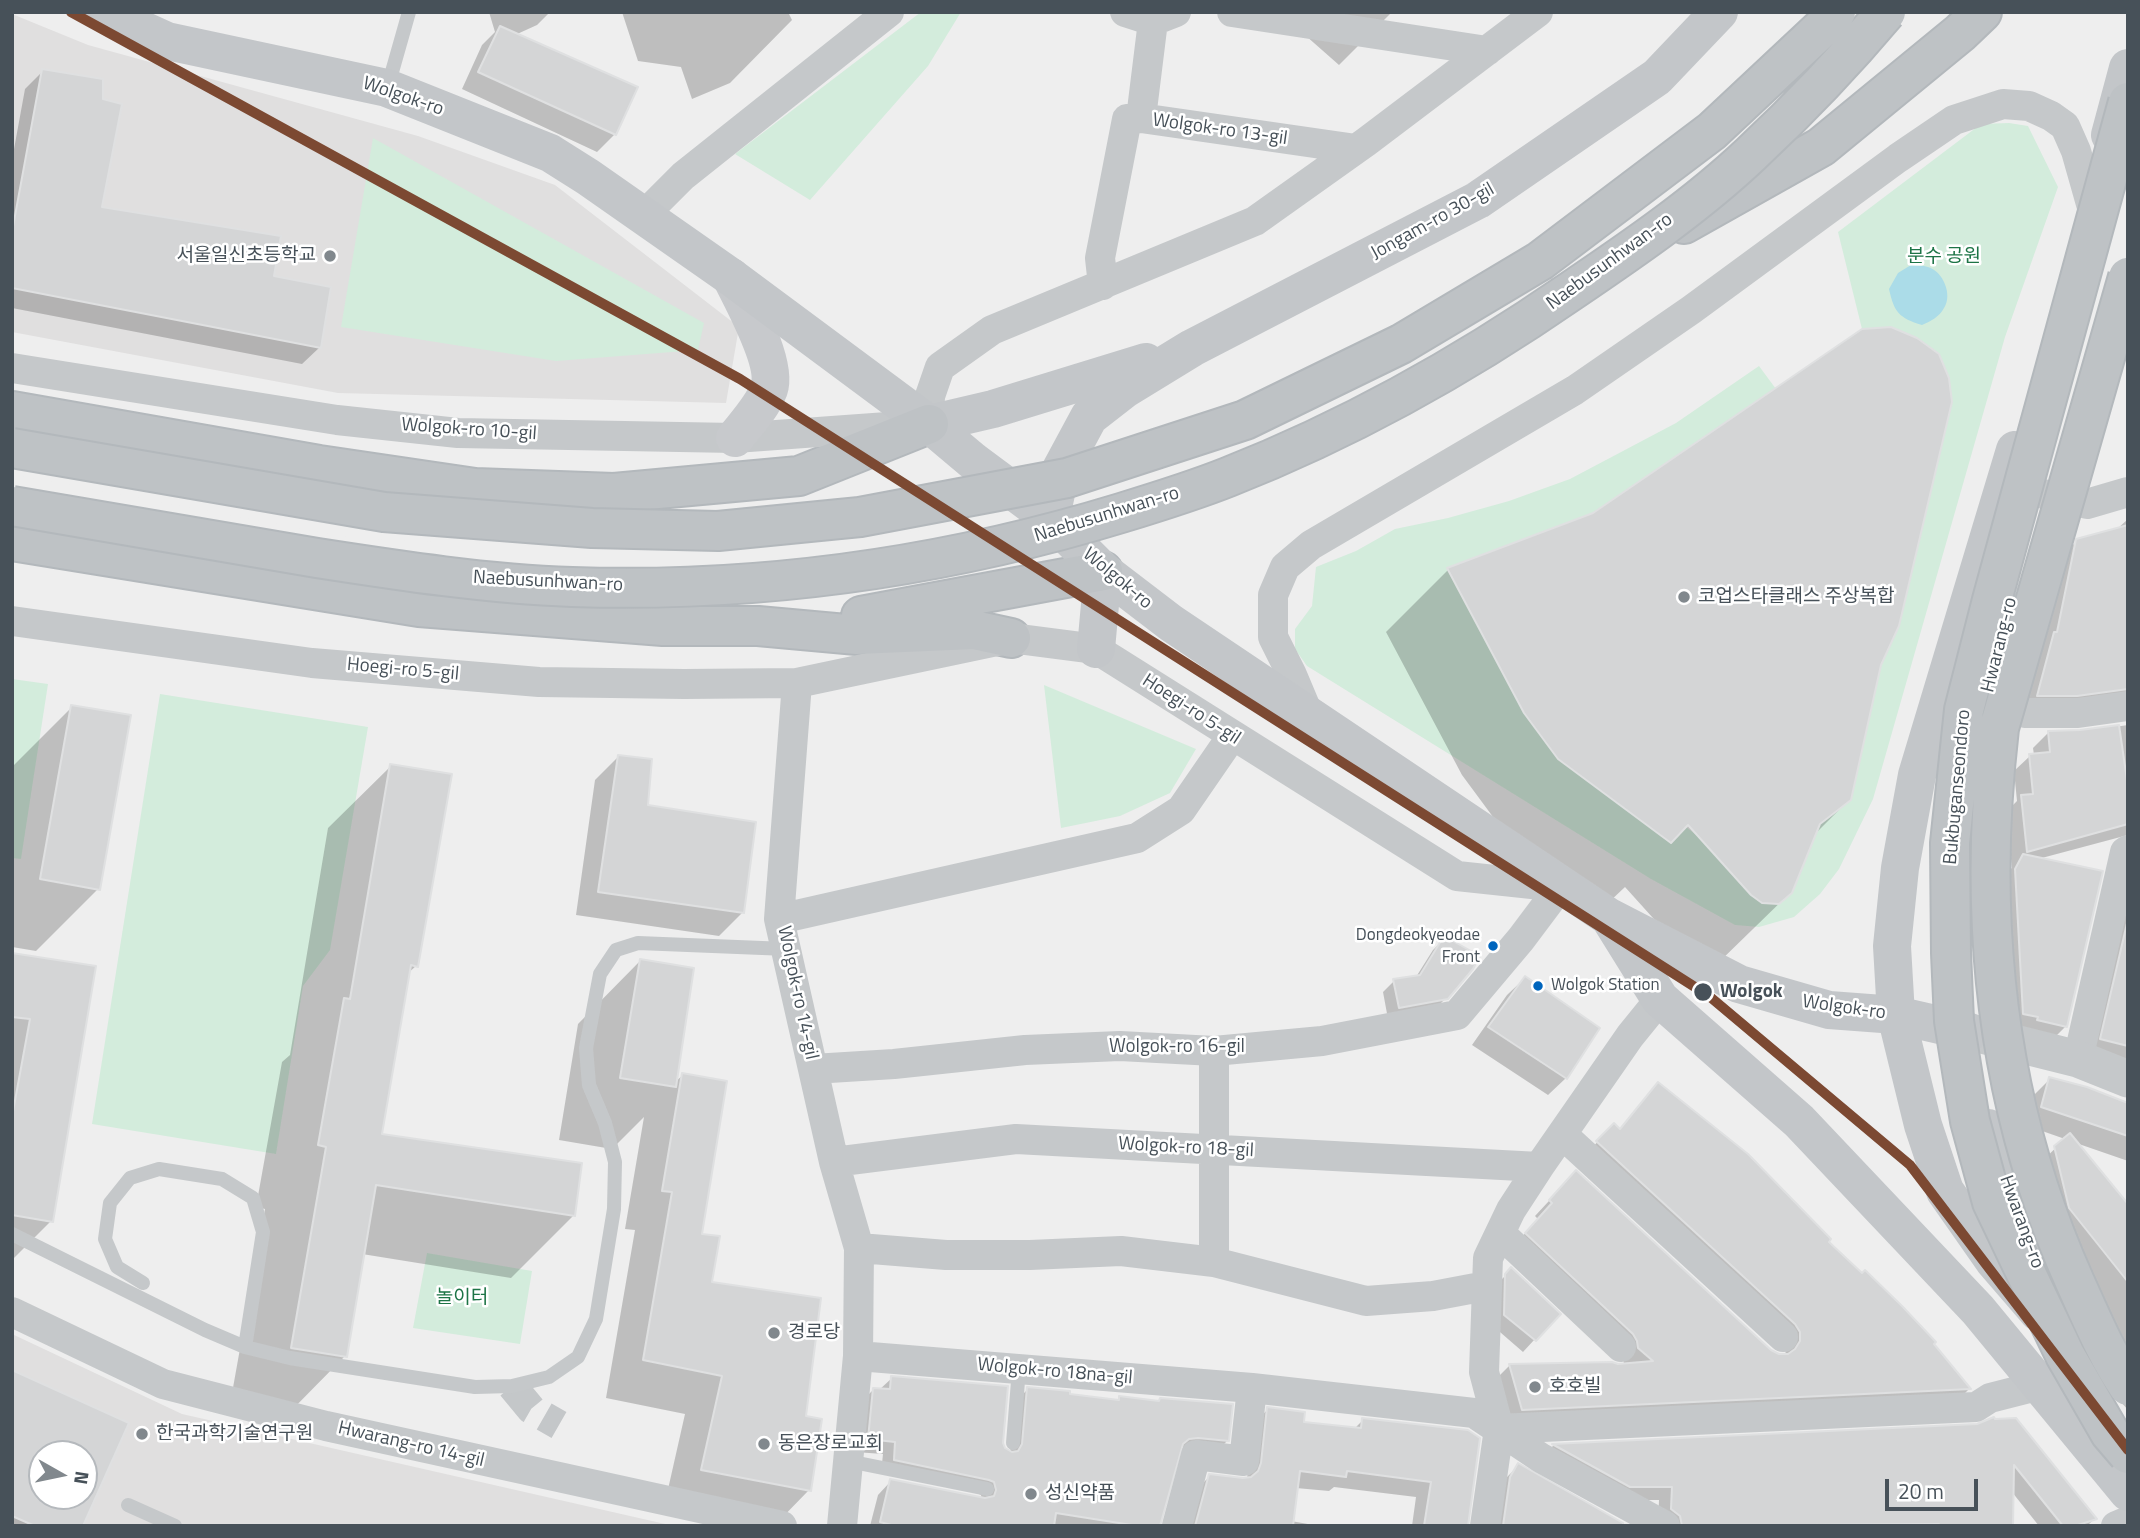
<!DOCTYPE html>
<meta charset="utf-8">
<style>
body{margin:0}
#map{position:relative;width:2140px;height:1538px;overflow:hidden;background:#eee;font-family:"Titillium Web",sans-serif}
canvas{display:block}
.frame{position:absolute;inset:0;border:14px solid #475159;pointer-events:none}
.north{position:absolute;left:28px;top:1440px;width:70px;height:70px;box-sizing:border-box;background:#fff;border:2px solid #b5b9bd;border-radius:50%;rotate:99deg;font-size:19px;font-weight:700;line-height:28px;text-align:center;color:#475159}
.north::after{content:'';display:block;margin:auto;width:24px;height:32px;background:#81888d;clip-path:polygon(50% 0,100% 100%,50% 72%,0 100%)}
.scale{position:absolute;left:1885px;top:1479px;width:93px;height:32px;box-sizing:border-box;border:4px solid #475159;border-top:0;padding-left:9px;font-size:21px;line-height:24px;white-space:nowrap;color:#475159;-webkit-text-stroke:5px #fff;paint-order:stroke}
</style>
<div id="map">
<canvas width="2140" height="1538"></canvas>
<div class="frame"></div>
<div class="north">N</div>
<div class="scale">20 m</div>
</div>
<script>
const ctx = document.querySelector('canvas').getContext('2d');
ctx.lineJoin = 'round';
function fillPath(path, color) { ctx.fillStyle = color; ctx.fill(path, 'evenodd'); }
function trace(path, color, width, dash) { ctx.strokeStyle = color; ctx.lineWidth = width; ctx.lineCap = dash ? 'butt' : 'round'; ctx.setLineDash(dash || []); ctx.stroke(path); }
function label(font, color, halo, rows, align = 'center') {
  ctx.font = font + ' "Titillium Web","Noto Sans KR",sans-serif'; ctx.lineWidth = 5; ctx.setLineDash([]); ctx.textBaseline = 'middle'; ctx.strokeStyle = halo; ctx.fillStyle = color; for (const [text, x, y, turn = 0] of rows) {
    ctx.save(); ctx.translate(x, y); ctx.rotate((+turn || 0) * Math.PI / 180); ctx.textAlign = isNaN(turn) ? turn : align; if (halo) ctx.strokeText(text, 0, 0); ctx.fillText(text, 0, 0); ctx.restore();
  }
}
const education = new Path2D(`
 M12,14L88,45L418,136L555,185L739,327L726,403L338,393L12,332Z
 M12,1334L182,1414L674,1526H12ZM42,1454H84V1496H42Z`);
const green = new Path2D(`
 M921,12H961L928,66L810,200L735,154Z
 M2009,123L2028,126L2058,187L2005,337L1873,799L1839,869L1820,894L1794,917L1759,927L1735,925L1651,879L1307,666L1295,649V629L1312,606L1316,567L1356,551L1395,529L1448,518L1509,501L1570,479L1676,423L1759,366L1776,389L1671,843L1686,827L1698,836L1751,895L1762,903L1780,904L1792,893L1820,824L1851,800L1881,665L1899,626L1952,402L1949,378L1939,354L1917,338L1891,327L1862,329L1838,232L1981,124Z
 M373,138L704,323L698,350L556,361L341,327Z
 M12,679L48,684L21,859L12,858Z
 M1044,685L1196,749L1170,793L1120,816L1061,828Z
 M160,694L368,727L330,950L303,986L276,1154L92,1124Z
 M427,1253L532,1271L520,1344L413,1328Z`);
const water = new Path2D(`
 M1911,265C1916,266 1923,265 1928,267C1943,271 1953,295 1944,308C1939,317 1931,321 1922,325C1899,318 1894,312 1889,289L1898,273Z`);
const pier = new Path2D(`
 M1820,12H1888L1761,133L1566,287L1268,450L1015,538L717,572L554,569L355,558L12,497V474L357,539L550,546L715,547L871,539L1009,513L1179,459L1556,262Z`);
const shadow = new Path2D(`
 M489,12H550L537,25L515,35L615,134L597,152L462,89L482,45L495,32Z
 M622,12H788L792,20L730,83L692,99L681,67L638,61Z
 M1310,12H1392L1339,65L1297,28Z
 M43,71L100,209L272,277L320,347L302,364L12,308V160L25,89Z
 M2128,519V715L2023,711L2061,557L2077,541L2116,530Z
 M1448,570L1879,664L1850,799L1813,836L1791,892L1715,966L1689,958L1625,887L1607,904L1496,821L1462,775L1386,632Z
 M72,707L98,889L36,951L12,947V767Z
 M2128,725V835L2038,859L2066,1026L2051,1041L2009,1028L2008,871L2012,868L2006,812L2017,801L2014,771L2030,756L2034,755L2033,748L2049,732H2080Z
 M618,757L646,807L743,912L719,936L576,915L595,780Z
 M391,766L416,966L407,974L380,1136L574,1215L511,1278L362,1254L345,1356L283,1419L229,1410L265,1209L256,1207L282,1062L290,1055L328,828Z
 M2128,890V1065L2086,1055Z
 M1444,939L1446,998L1434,1010L1388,1019L1383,992L1394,981L1416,977L1433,950Z
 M41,959L51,1221L12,1260V988Z
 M640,961L675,1082L683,1075L700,1235L710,1283L804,1417L809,1490L774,1526L664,1507L685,1414L606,1398L635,1230L625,1229L644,1117L612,1149L559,1140L578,1024Z
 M1525,978L1566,1078L1548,1095L1472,1045L1507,995Z
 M2050,1079L2128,1105V1161L2076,1143L2128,1206V1410L2068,1341L2086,1320L2031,1252L2015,1187L2065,1139L2025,1125L2032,1097Z
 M1658,1084L1932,1344L1969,1389L1954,1404L1507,1425L1495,1380L1510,1365H1624L1623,1357L1511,1249L1538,1219L1535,1216L1561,1188L1770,1351L1778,1356H1786L1785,1348L1582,1158L1614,1125L1619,1130Z
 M1511,1270L1558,1314L1523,1352L1493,1326L1494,1287Z
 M12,1372L127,1424L81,1526H12ZM42,1454H84V1496H42Z
 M892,1378L1002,1443L1003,1449L1010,1454L1015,1402L1028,1389L1117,1401L1120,1398L1227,1441L1214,1454L1177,1451L1158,1526H870L878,1495L891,1481L982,1500L981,1495L975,1492L881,1473L883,1454L855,1452L860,1403L873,1390H879Z
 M1268,1409L1302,1423L1354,1429L1363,1420L1467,1432L1466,1526H1412L1416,1497L1334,1487L1329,1491L1296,1488L1291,1521L1319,1526H1185L1194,1492L1210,1476L1247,1479L1253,1425Z
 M1977,1426L2094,1519L2087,1526H2039L2012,1492L2011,1526H1662L1658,1523L1659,1500H1616L1540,1458L1553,1446Z
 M1518,1466L1621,1526H1491L1505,1479Z`);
const building = new Path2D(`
 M500,26L638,87L616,135L478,72Z
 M42,69L103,79V99L122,104L102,207L281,236L274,276L331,287L321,348L12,288V232Z
 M1891,327L1917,338L1939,354L1949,378L1952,402L1899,626L1881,665L1851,800L1820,824L1792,893L1779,904L1762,903L1751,895L1688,825L1671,843L1558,759L1524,713L1447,568L1593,513L1862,329Z
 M2128,525V689L2077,696H2037L2054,632H2057L2076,539Z
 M71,705L131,715L100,890L40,879Z
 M2119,725L2128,787V824L2027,852L2021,795L2033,794L2029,754L2050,752L2048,731L2080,730Z
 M618,755L652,759L648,805L756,822L744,913L598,892Z
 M390,764L452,774L418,967L411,965L382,1134L582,1163L575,1216L376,1185L347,1357L291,1348L326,1147L318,1145L344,998L350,999Z
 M2023,854L2103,871L2067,1027L2037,1020L2038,1017L2023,1014L2015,869Z
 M2128,919V1046L2100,1039Z
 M1444,936L1480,956L1473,969L1448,999L1399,1008L1393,979L1420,975Z
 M12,953L96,966L53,1222L12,1215V1117L30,1019L12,1017Z
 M640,959L694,968L676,1087L620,1078Z
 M1525,976L1600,1028L1567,1079L1488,1027Z
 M682,1073L727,1081L702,1234L720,1236L712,1282L821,1298L806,1416L822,1419L811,1491L701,1470L722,1376L643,1360L672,1192L662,1191Z
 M2049,1077L2087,1087L2128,1103V1136L2041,1107Z
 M1658,1082L1748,1154L1831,1239L1829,1242L1862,1273L1865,1270L1902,1306L1936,1342L1934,1344L1971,1389L1522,1410L1509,1364L1612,1362L1618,1364L1653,1361L1638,1348L1637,1341L1633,1334L1525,1233L1552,1203L1549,1200L1576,1170L1771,1350L1779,1354H1788L1795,1349L1800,1341V1332L1795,1324L1596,1141L1614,1123L1620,1129Z
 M2070,1133L2128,1204V1282L2069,1208L2054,1146Z
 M1511,1267L1561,1314L1536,1341L1504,1315L1505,1274Z
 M12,1370L129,1423L83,1526H35L12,1516ZM42,1454H84V1496H42Z
 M891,1376L1008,1386L1003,1443L1005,1448L1012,1452L1018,1451L1022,1444L1027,1387L1070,1391V1394L1119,1400V1396L1159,1401L1160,1398L1233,1404L1229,1441L1198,1438L1189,1439L1183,1444L1160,1526H1138L1056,1513L1054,1526H895L880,1522L890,1479L985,1498L994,1496L996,1490L994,1482L989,1480L894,1460L895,1442L868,1439L873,1388L890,1389Z
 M1267,1407L1305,1412L1304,1422L1361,1428L1362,1418L1468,1430L1480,1438L1468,1526H1424L1431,1482L1347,1471L1346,1477L1300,1471L1293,1526H1195L1209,1474L1243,1478L1251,1477L1258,1471L1261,1463Z
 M1994,1417L1995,1419L2016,1418L2097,1519L2075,1526H2063L2014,1465L2013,1526H1939V1524L1682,1526L1680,1516L1671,1509L1672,1487H1630L1552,1444L1977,1424Z
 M1518,1463L1623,1523V1526H1503L1510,1477Z`);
const minorTunnel = new Path2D(`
 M512,1386L531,1409L559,1425`);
const service = new Path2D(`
 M388,86L409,12
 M12,1234L205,1330L245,1347L290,1358L475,1387L512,1386L549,1377L578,1357L596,1319L614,1209L615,1162L605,1123L589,1085L586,1048L600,974L616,950L638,943L787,949
 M143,1283L117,1267L105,1239L110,1203L130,1178L159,1169L222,1179L253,1198L263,1232L245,1347
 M1013,1443L1019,1369
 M848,1461L987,1489
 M128,1505L175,1526`);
const minor = new Path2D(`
 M1125,12L1153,21L1176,12
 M1232,12L1487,51
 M1141,118L1153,21
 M643,216L683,176L889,12
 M1103,285L1100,258L1127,119L1141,118L1356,149
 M12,368L337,420L458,433L735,438L929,424L930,396L940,367L992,330L1255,221L1366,142L1538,12
 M2039,493L2087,504L2128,492
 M12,621L312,663L539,682L684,684L797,683L1011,638L1096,649L1457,876L1560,887
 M797,683L779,919L834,1162L859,1248L858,1356L842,1526
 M1985,704L2026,713H2078L2128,706
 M1308,713L1292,675L1273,637V595L1285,567L1311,545L1575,390L1691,310L1898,158L1954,120L2003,104L2029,106L2051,116L2065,126L2076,151L2091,204
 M779,919L1137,838L1181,810L1232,736
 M2078,1059L2125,852L2128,850
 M813,1069L894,1064L1025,1050L1120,1046L1214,1051L1322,1041L1457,1015L1521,939L1560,887
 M1563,1135L1783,1337
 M834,1162L1016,1139L1539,1167
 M1500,1233L1621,1347
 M859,1248L946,1255H1030L1121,1251L1214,1262L1366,1301L1433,1296L1486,1286
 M1214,1262V1051
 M12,1312L163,1384L326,1426L782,1526
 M858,1356L1252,1388L1474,1413L1541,1458L1665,1526
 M1499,1429L1976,1407L1990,1398L2041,1385
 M1177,1526L1196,1455L1244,1461L1252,1388
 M1485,1526L1499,1429L1484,1372L1488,1258L1511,1210L1539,1167L1630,1036L1660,999
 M2116,1526L2128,1521`);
const tertiary = new Path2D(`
 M1978,1034L2078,1059L2128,1079`);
const secondary = new Path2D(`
 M731,277C743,302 778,363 769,389C762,407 747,423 735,438`);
const primary = new Path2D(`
 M103,12L167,41L387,88L550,153L588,177L731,277L929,424L973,461L1051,519L1103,571L1171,623L1609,917L1739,984L1829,1010L1896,1015L1970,1032
 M2110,135L2128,68
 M929,424L993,409L1146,362
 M2015,450L1917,775L1900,868L1892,946L1896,1015L1923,1125L1945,1191L1994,1261L2038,1312
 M1053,508L1061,469L1089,417L1125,389L1192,348L1478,200L1657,77L1719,12
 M1096,649L1103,571
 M1609,917L1660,999L1799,1121L1978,1310L2128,1492
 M1988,1128L2033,1256`);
const trunk = new Path2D(`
 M1684,224L1821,147L1960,33L1982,12
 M12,411L319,465L475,488L614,493L799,476L929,424
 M12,541L419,607L663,626H758L857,635L974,630L1011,638
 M861,616L1103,571`);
const trunkBridge = new Path2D(`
 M2128,102L1992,600L1964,710L1950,843L1951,953L1954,1021L1970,1121L1992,1202L2065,1355L2110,1433L2128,1454
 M2128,277L1999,728C1977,919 1996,1106 2075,1282C2091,1317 2106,1354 2128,1386
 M12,448L384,512L592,528L718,531L860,517L1067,478L1245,420L1401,344L1540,261L1712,131L1822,28L1836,12
 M12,506C114,523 215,541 317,558C401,571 487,584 572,587C758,593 944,567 1121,513C1157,502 1193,491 1228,477C1350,429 1464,365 1571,291C1633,249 1697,205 1751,154C1798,110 1844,62 1886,12`);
const metro1 = new Path2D(`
 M71,12L740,379L1709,996L1910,1165L2128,1450`);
const markers = [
 [330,256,7,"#81888d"],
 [1684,597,7,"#81888d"],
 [1493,946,6,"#0065bd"],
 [1538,986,6,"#0065bd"],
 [1703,992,10,"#475159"],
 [774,1333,7,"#81888d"],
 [1535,1387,7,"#81888d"],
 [142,1434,7,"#81888d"],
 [764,1444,7,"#81888d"],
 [1031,1494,7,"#81888d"]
];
const busNames = [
 ["Dongdeokyeodae",1480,936],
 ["Front",1480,958],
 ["Wolgok Station",1551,986,"left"]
];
const streetNames = [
 ["Wolgok-ro",403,97,19],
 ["Wolgok-ro 13-gil",1220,130,8],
 ["Jongam-ro 30-gil",1433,222,-29],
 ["Naebusunhwan-ro",1610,262,-36],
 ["Wolgok-ro 10-gil",469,430,4],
 ["Naebusunhwan-ro",1107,515,-17],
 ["Wolgok-ro",1117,579,40],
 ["Naebusunhwan-ro",548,582,3],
 ["Hwarang-ro",2000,645,-76],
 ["Hoegi-ro 5-gil",403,670,5],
 ["Hoegi-ro 5-gil",1191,710,33],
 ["Bukbuganseondoro",1958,787,-85],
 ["Wolgok-ro 14-gil",797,993,78],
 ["Wolgok-ro",1844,1008,8],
 ["Wolgok-ro 16-gil",1177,1047],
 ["Wolgok-ro 18-gil",1186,1148,3],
 ["Hwarang-ro",2021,1222,70],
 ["Wolgok-ro 18na-gil",1055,1372,5],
 ["Hwarang-ro 14-gil",411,1445,13]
];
const poiNames = [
 ["서울일신초등학교",316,256,"right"],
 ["코업스타클래스 주상복합",1698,597],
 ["경로당",788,1333],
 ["호호빌",1549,1387],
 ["한국과학기술연구원",156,1434],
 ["동은장로교회",778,1444],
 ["성신약품",1045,1494]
];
const parkNames = [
 ["분수 공원",1944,257],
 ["놀이터",462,1298]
];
const stopNames = [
 ["Wolgok",1720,992]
];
fillPath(education, '#e0dfdf');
fillPath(green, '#d3ecdc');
fillPath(water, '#abdce8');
fillPath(pier, '#eee');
fillPath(shadow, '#0003');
fillPath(building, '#d4d5d6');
trace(building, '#dfe0e1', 2);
trace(minorTunnel, '#c4c7c9', 30, [30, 15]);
trace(trunk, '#b3b8bc', 42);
trace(service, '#c5c8ca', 14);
trace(minor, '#c5c8ca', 30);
trace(tertiary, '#c5c8ca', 37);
trace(secondary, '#c7c9cc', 38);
trace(primary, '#c3c6c9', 38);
trace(trunk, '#bec2c5', 38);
trace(trunkBridge, '#b3b8bc', 42, []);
trace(trunkBridge, '#bec2c5', 38);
trace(metro1, '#7c4932', 10);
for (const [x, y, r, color] of markers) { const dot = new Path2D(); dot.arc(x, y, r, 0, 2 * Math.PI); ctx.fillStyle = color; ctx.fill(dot); trace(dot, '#fff', 2.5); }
label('17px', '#475159', '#fff', busNames, 'right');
label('19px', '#475159', '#fff', streetNames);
label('19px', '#475159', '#fff', poiNames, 'left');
label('19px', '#1d7446', '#fff', parkNames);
label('bold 19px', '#475159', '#fff', stopNames, 'left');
</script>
